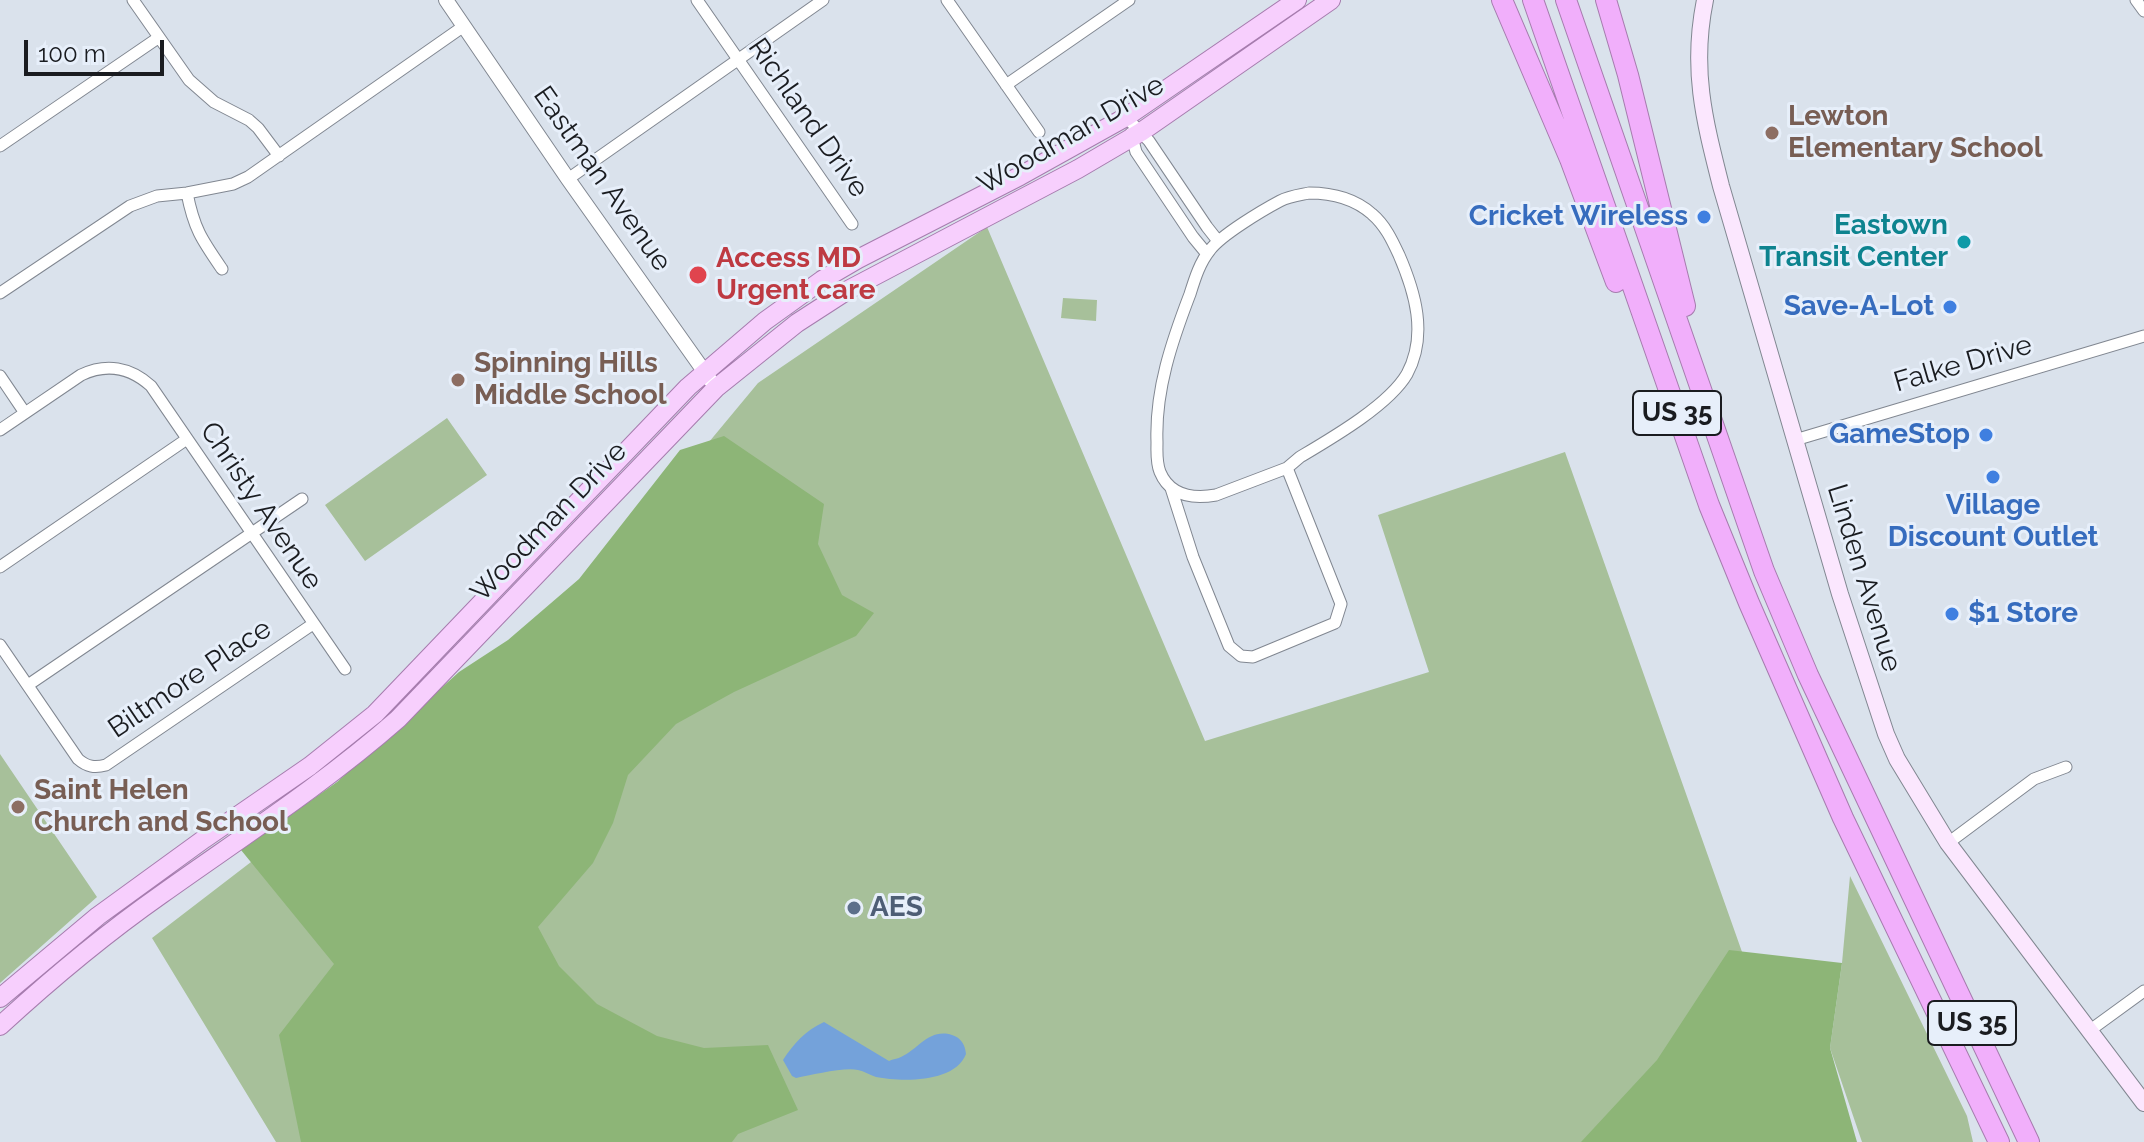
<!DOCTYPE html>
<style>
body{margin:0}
#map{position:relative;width:2144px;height:1142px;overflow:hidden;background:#dae2ec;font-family:Raleway,sans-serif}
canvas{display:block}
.scale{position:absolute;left:24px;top:40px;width:140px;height:36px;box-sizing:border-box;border:4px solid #1a1c20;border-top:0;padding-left:10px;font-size:24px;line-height:28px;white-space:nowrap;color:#1a1c20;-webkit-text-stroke:6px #e7effa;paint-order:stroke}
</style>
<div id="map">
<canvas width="2144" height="1142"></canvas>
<div class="scale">100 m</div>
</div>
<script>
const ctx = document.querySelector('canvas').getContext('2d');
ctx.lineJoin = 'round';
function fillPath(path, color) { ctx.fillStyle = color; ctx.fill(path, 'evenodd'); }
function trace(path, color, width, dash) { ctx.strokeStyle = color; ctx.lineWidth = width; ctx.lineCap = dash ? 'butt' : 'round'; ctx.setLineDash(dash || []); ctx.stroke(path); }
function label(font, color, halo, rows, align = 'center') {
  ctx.font = font + ' Raleway,sans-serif'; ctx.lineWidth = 6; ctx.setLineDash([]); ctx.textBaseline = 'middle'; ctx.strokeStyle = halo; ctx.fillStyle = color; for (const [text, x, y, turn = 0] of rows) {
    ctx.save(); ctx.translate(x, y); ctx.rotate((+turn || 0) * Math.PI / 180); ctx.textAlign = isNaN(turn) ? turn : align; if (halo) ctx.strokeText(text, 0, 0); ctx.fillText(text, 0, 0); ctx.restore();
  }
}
const green = new Path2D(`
 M987,227L1205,741L1429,672L1378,515L1565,452L1747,966L1593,1142H276L152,938L552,631L758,383Z
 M1063,298L1097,300L1096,321L1061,318Z
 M447,418L487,475L365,561L325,505Z
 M0,754L97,897L0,983Z
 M1850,876L1967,1116L1973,1142H1862L1830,1048L1842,963Z`);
const forest = new Path2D(`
 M724,436L824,504L818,544L842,595L874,613L856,636L734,692L676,724L628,775L613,823L593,863L538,927L559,966L597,1004L657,1036L704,1048L768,1045L798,1110L738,1134L732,1142H301L279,1035L334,964L241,850L337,782L459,672L508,640L579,579L680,450Z
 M1729,950L1842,963L1830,1048L1857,1142H1581L1657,1060Z`);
const water = new Path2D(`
 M824,1022L889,1061C893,1059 897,1059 901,1057C919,1049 929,1028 952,1035C961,1038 965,1044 966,1054C955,1083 902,1082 876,1077C870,1075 864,1071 858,1070C844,1067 812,1075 796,1078L792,1076L783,1060C794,1043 805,1031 824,1022Z`);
const minor = new Path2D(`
 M133,0L189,80L214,102L249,120L258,128L279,156
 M697,0L852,224
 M947,0L1039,132
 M2136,0L2144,11
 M1006,85L1129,0
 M1126,117L1149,141L1207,227L1218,241
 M1131,133L1136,152L1193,237L1207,254
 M0,146L158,38
 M568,179L823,0
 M187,193C194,229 202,240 222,269
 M1309,193C1333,193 1354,198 1372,214C1385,225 1392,240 1399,255C1415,292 1428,335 1407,374C1389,405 1332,438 1300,457L1287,468L1216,495C1193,499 1170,496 1160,472C1156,462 1157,452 1157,442C1155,390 1172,341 1190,294C1195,278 1200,262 1210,250C1221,235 1263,210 1280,201C1289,196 1299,195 1309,193Z
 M0,293L130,206L157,196L187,193L233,184L248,177L464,26
 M0,376L25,413
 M0,430L81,375C106,363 130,367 151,386L345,669
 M1795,440L2144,336
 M1171,488L1193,557L1229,646L1241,656L1253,657L1335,623L1341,604L1287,468
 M0,567L187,439
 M0,645L78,759C87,767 95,768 106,765L313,624
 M28,685L302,499
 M1948,843L2034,779L2066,767
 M2089,1031L2144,991`);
const tertiary = new Path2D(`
 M446,0L568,179L711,381`);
const secondary = new Path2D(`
 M1705,0C1691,69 1704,119 1721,186L1840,594L1886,734L1897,759L1948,843L2144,1103`);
const primary = new Path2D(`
 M0,998L98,916L204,839L310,766L375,714L688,387L765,321L822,280L858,259L1020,176L1126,117L1297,0
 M0,1026C51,979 105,934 162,894C242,837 324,784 398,719L716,388L797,323L848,290L1078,169L1141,132L1331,0`);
const motorway = new Path2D(`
 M1502,0L1570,159L1616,282
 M1533,0L1709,505L1749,603L1843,818L1999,1142
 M1566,0L1764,571L1808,675L2029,1142
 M1606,0L1628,75L1685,306`);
const markers = [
 [1772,133,8,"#8d6e63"],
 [1704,217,8,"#3f7fe0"],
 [1964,242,8,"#0f9aa8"],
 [698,275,10,"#e0444e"],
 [1950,307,8,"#3f7fe0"],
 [458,380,8,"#8d6e63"],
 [1986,435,8,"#3f7fe0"],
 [1993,477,8,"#3f7fe0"],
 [1952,614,8,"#3f7fe0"],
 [18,807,8,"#8d6e63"],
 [854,908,8,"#5c6f8a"]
];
const shields = [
 [1677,413,88],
 [1972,1023,88]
];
const shieldNames = [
 ["US 35",1677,413],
 ["US 35",1972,1023]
];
const educationNames = [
 ["Lewton",1788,117],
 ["Elementary School",1788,149],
 ["Spinning Hills",474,364],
 ["Middle School",474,396],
 ["Saint Helen",34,791],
 ["Church and School",34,823]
];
const streetNames = [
 ["Richland Drive",808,118,55],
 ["Woodman Drive",1071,135,-30],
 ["Eastman Avenue",602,179,55],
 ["Falke Drive",1963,364,-16],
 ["Christy Avenue",261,506,56],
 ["Woodman Drive",549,522,-46],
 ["Linden Avenue",1864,578,73],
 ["Biltmore Place",190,679,-34]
];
const shopNames = [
 ["Cricket Wireless",1688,217],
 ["Save-A-Lot",1934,307],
 ["GameStop",1970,435],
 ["Village",1993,506,"center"],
 ["Discount Outlet",1993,538,"center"],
 ["$1 Store",1968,614,"left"]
];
const cultureNames = [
 ["Eastown",1948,226],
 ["Transit Center",1948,258]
];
const healthNames = [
 ["Access MD",716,259],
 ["Urgent care",716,291]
];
const serviceNames = [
 ["AES",870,908]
];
fillPath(green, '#a7c09a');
fillPath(forest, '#8db577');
fillPath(water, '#74a2da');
trace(minor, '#818791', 13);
trace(tertiary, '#818791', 16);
trace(secondary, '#818791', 18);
trace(primary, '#a67cae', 20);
trace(motorway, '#a67cae', 22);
trace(minor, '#fff', 11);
trace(tertiary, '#fff', 14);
trace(secondary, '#fbe7fe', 16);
trace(primary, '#f7cffd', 18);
trace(motorway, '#f1affb', 20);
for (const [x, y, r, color] of markers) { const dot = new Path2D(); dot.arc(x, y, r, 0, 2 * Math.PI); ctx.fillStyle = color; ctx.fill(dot); trace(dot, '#e7effa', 3); }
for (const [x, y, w] of shields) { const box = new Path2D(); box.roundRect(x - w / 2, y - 22, w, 44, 6); ctx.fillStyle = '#e7effa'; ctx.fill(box); trace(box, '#1a1c20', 2); }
label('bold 26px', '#1a1c20', null, shieldNames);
label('bold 28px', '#785e54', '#e7effa', educationNames, 'left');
label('28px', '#1a1c20', '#e7effa', streetNames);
label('bold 28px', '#366cbe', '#e7effa', shopNames, 'right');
label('bold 28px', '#0d838f', '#e7effa', cultureNames, 'right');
label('bold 28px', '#be3a42', '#e7effa', healthNames, 'left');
label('bold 28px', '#4e5e75', '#e7effa', serviceNames, 'left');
</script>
